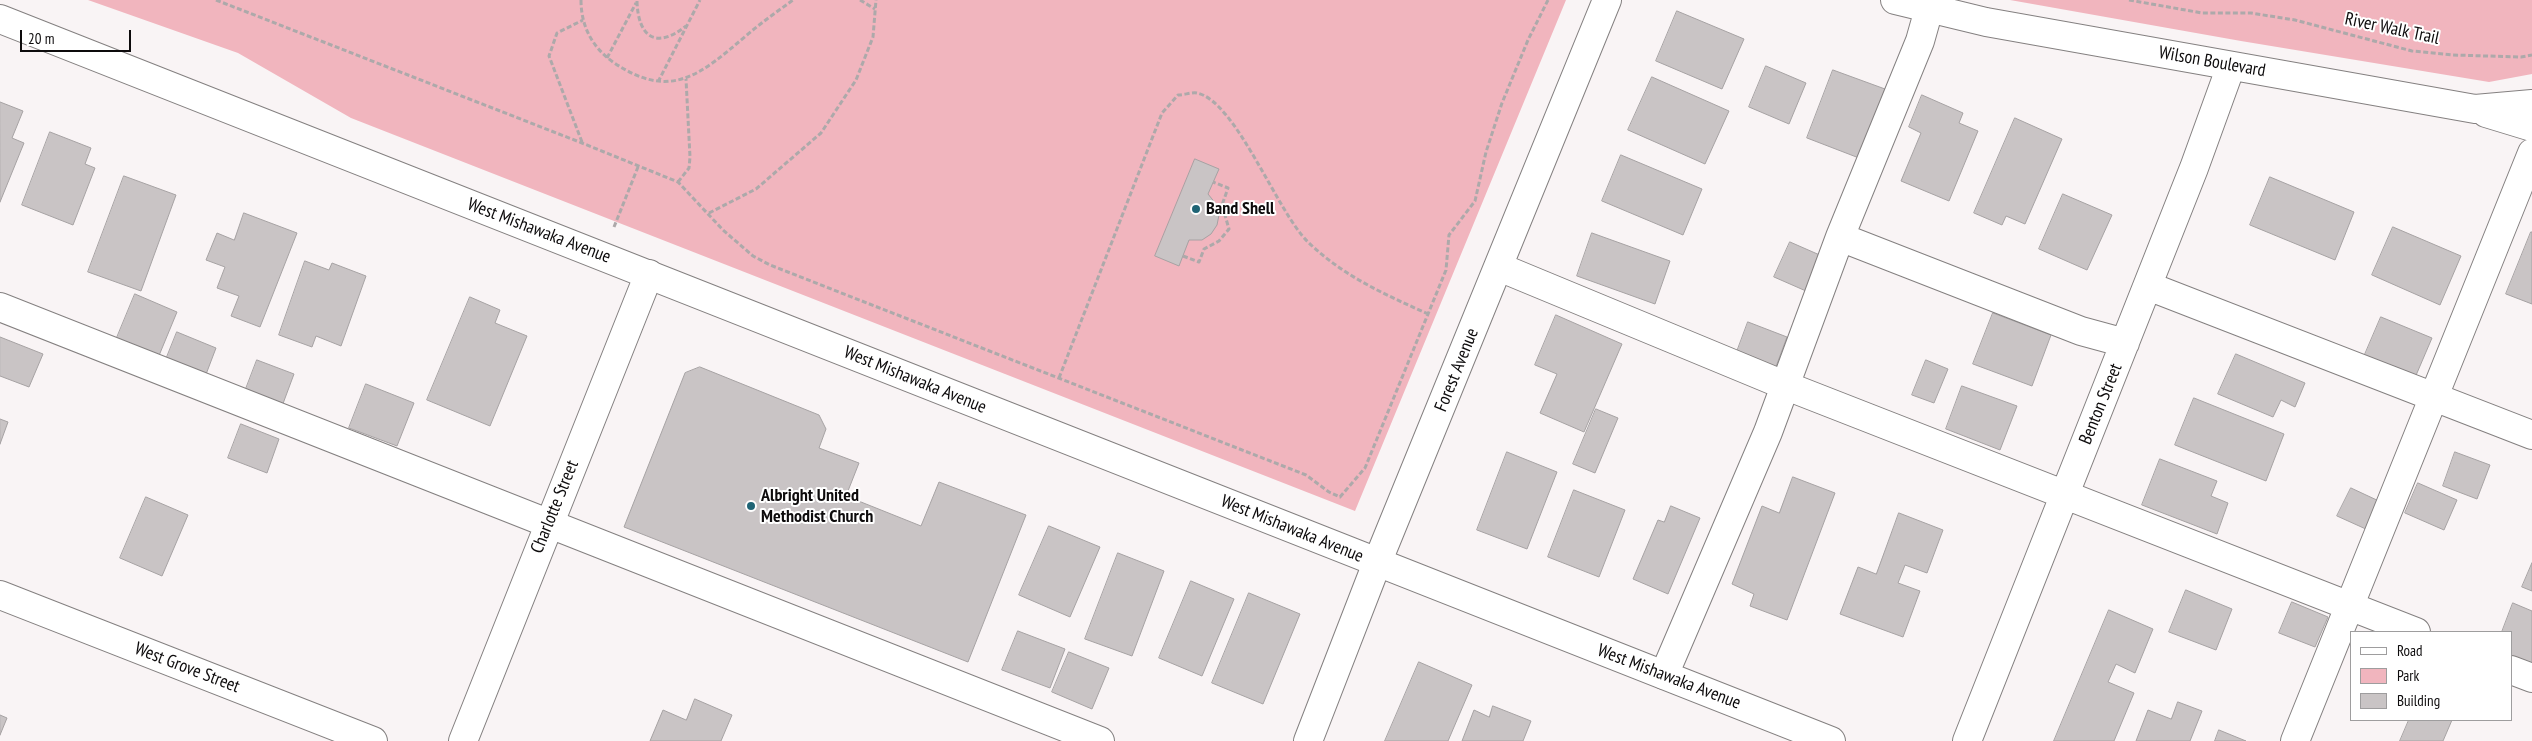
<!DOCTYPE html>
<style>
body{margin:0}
#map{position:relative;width:2532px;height:741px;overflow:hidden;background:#f9f4f5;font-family:"PT Sans Narrow",sans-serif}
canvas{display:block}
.legend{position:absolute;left:2350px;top:631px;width:162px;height:90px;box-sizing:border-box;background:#fff;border:1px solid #9e9d9e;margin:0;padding:6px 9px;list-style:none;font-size:15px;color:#0d0b0c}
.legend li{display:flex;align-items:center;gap:10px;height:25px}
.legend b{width:25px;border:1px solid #9e9d9e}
.scale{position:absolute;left:20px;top:30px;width:111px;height:22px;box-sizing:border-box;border:2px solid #0d0b0c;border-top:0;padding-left:6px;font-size:15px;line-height:18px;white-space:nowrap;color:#0d0b0c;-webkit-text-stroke:4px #fff;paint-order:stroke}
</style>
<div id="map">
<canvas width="2532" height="741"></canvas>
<ul class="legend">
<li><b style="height:6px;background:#fff"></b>Road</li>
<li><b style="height:14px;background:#f1b5be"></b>Park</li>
<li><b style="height:14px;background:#c9c4c5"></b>Building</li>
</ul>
<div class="scale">20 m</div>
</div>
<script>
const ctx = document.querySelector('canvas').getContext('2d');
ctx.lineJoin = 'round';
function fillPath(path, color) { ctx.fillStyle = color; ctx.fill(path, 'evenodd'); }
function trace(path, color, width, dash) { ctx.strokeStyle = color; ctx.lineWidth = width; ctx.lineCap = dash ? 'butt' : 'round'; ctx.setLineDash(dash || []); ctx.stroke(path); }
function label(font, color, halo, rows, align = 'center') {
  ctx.font = font + ' "PT Sans Narrow",sans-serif'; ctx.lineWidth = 4; ctx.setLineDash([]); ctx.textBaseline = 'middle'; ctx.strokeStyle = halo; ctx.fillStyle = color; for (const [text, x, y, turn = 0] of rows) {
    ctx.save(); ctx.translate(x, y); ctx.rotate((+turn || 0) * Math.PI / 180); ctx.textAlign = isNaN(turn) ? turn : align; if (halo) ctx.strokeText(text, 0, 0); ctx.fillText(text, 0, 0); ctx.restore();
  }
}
const green = new Path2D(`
 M88,0H1566L1355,511L351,118L238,53Z
 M2010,0H2532V74L2489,82L2241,41Z`);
const building = new Path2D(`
 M1677,11L1744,39L1722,89L1656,61Z
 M1766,66L1806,83L1789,124L1749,107Z
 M1833,70L1885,89L1859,158L1807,138Z
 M1652,77L1729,111L1705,164L1628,130Z
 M1922,95L1963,113L1959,123L1978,131L1949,201L1901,181L1921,133L1909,127Z
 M0,102L23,111L12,138L24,143L0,202Z
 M2015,118L2062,139L2025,224L2006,216L2002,225L1974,213Z
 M50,132L91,148L85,164L95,168L73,225L22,205Z
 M1621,155L1702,189L1683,235L1602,201Z
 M1195,159L1219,169L1208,194L1216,204L1219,215L1217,225L1211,234L1202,240H1189L1179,266L1155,256Z
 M124,176L176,195L141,291L88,272Z
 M2270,177L2354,212L2335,260L2250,225Z
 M2063,194L2112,215L2087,270L2039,249Z
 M244,213L297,233L260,327L231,316L239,296L217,288L225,267L206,260L217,233L234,240Z
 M2393,227L2461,256L2440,305L2372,275Z
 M2531,232H2532V304L2506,294Z
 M1592,233L1670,261L1655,304L1577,276Z
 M1790,242L1822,256L1806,291L1774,277Z
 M305,261L329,270L332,263L366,276L341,346L316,336L312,347L279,335Z
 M135,294L177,312L158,358L116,340Z
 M470,297L500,310L495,323L527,336L490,426L427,400Z
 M1993,313L2051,335L2032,386L1973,364Z
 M1556,315L1622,344L1584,432L1540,413L1557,374L1535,365Z
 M2381,317L2432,338L2414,380L2363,359Z
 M1748,322L1787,337L1774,372L1735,357Z
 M177,332L216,348L205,377L165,362Z
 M0,337L43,354L29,387L0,376Z
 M2236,354L2305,383L2295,407L2281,400L2273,417L2218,394Z
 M257,360L294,374L281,409L244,394Z
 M1926,360L1948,369L1934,403L1912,395Z
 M700,367L819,415L826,429L819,448L859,463L846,496L921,526L939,482L1026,515L968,662L624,527L685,373Z
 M366,384L414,403L397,446L349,428Z
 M1962,386L2017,406L2000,450L1946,429Z
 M2194,398L2284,434L2266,481L2175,445Z
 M1596,409L1618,418L1595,473L1573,464Z
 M0,419L8,422L0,444Z
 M241,424L279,439L267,473L228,458Z
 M1507,452L1557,472L1527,549L1477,530Z
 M2455,452L2490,465L2477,499L2443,486Z
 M2160,459L2217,481L2211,496L2228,503L2217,534L2142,505Z
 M1793,477L1835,493L1787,620L1750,606L1754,594L1732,584L1762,506L1779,513Z
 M2418,483L2457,500L2444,530L2405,513Z
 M2351,488L2381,502L2368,530L2337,516Z
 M1574,490L1625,510L1599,577L1548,557Z
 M146,497L188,515L162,576L120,558Z
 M1671,506L1700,518L1668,594L1633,579L1658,520L1664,522Z
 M1899,513L1943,530L1927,573L1905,565L1898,583L1920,591L1903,637L1840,614L1858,567L1876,574Z
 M1049,526L1100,547L1070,617L1019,595Z
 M1118,553L1164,571L1132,656L1085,639Z
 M2532,563V591L2522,587Z
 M1191,581L1234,599L1202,676L1159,658Z
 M2186,590L2232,609L2216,650L2169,632Z
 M1249,593L1300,614L1263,704L1212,683Z
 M2292,602L2328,617L2315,647L2279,633Z
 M2513,603L2532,611V668L2511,660V632H2502Z
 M2109,610L2153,629L2135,673L2116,664L2108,682L2134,693L2114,741H2054Z
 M1018,631L1065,649L1050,688L1002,670Z
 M1069,652L1109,668L1092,709L1052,692Z
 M1419,662L1472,685L1448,741H1385Z
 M695,699L732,715L721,741H650L663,710L686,720Z
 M2178,702L2202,711L2190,741H2136L2148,710L2171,719Z
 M1493,706L1531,721L1523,741H1462L1474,710L1489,717Z
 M0,715L7,718L0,735Z
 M2409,720H2452L2443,741H2400Z
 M2219,730L2246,741H2215Z`);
const path = new Path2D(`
 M216,0L582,143L678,182L723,230L753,256L770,265L1306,475L1329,492L1340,497L1365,468L1446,270L1449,235L1475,201L1486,152L1502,103L1528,40L1548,0
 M581,0C581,26 592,47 613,62C671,102 701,74 747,35C762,22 778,11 793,0
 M860,0L875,9
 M2129,0L2202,13H2251L2295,20L2412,51L2453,55L2521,57L2532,55
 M637,1C638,37 656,50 686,26
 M607,58L636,3
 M658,82L700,0
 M582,142L549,56L557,33L583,20
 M678,182L689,168L690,157L686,79
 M709,213L756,189L821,133L856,80L873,37L876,0
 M614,227L638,167
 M1183,256L1199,262L1204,249L1219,241L1229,229L1222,205L1228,188L1213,182
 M1059,378L1162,113L1178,95C1184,95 1192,92 1197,93C1236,101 1277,212 1308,242C1343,276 1384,294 1428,314`);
const minor = new Path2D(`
 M1895,0L1986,22L2475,109L2532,104
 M2486,113L2532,127
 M1840,237L2081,331L2125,343
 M1499,267L1784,385L2416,632
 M2148,286L2532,435
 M0,307L1100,741
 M0,595L373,741
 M2511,670L2532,678
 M1664,675L1768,432L1840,237L1920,41L1929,9
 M463,741L649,274
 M1308,741L1377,563L1607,0
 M1967,741L2194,168L2231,66
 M2295,741L2532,153`);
const major = new Path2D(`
 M0,19L1831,741`);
const markers = [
 [1196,209,5,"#1f6475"],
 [751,506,5,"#1f6475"]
];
const streetNames = [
 ["River Walk Trail",2392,29,12],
 ["Wilson Boulevard",2212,62,10],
 ["West Mishawaka Avenue",539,231,21],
 ["Forest Avenue",1457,370,-68],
 ["West Mishawaka Avenue",915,380,22],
 ["Benton Street",2101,404,-68],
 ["Charlotte Street",555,507,-68],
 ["West Mishawaka Avenue",1292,529,22],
 ["West Grove Street",187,668,21],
 ["West Mishawaka Avenue",1669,677,21]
];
const poiNames = [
 ["Band Shell",1206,209],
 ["Albright United",761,496],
 ["Methodist Church",761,517]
];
fillPath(green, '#f1b5be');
fillPath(building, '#c9c4c5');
trace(building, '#a6a2a3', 1);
trace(minor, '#848080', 30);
trace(major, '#848080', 30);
trace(path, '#ada9aa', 3, [5, 2.5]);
trace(minor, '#fff', 28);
trace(major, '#fff', 28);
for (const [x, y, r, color] of markers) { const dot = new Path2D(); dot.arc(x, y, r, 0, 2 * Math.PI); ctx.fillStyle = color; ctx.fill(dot); trace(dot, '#fff', 2); }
label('18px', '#0d0b0c', '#fff', streetNames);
label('bold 18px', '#0d0b0c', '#fff', poiNames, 'left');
</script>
